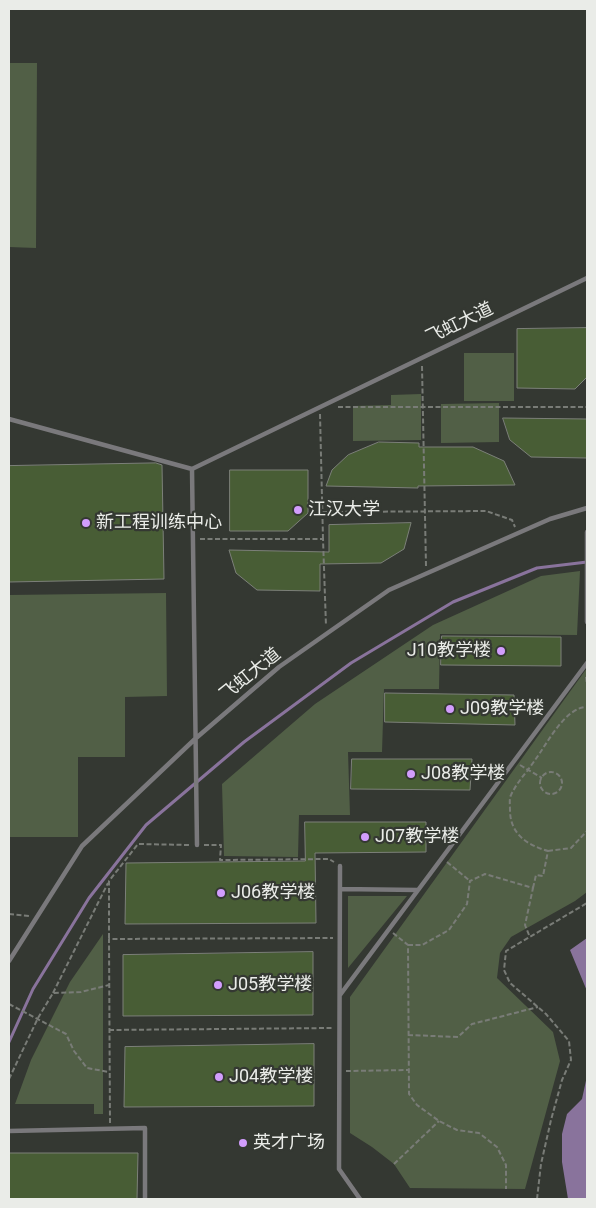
<!DOCTYPE html>
<meta charset="utf-8">
<style>
body{margin:0}
#map{position:relative;width:596px;height:1208px;overflow:hidden;background:#343832;font-family:Roboto,sans-serif}
canvas{display:block}
.frame{position:absolute;inset:0;border:10px solid #eaece8;pointer-events:none}
</style>
<div id="map">
<canvas width="596" height="1208"></canvas>
<div class="frame"></div>
</div>
<script>
const ctx = document.querySelector('canvas').getContext('2d');
ctx.lineJoin = 'round';
function fillPath(path, color) { ctx.fillStyle = color; ctx.fill(path, 'evenodd'); }
function trace(path, color, width, dash) { ctx.strokeStyle = color; ctx.lineWidth = width; ctx.lineCap = dash ? 'butt' : 'round'; ctx.setLineDash(dash || []); ctx.stroke(path); }
function label(font, color, halo, rows, align = 'center') {
  ctx.font = font + ' Roboto,"Noto Sans SC",sans-serif'; ctx.lineWidth = 4.5; ctx.setLineDash([]); ctx.textBaseline = 'middle'; ctx.strokeStyle = halo; ctx.fillStyle = color; for (const [text, x, y, turn = 0] of rows) {
    ctx.save(); ctx.translate(x, y); ctx.rotate((+turn || 0) * Math.PI / 180); ctx.textAlign = isNaN(turn) ? turn : align; if (halo) ctx.strokeText(text, 0, 0); ctx.fillText(text, 0, 0); ctx.restore();
  }
}
const green = new Path2D(`
 M9,63H37L36,248L9,247Z
 M464,353H514V401H464Z
 M421,394V440L353,441V406L391,405V395Z
 M499,403V442L441,443V404Z
 M580,571L577,635L440,634L439,689H384L382,752H348L350,815H299L298,857L224,856L222,784L315,704L433,625L541,576Z
 M166,593L167,696L125,697V757H78V837H9V595Z
 M587,668V892L575,901L511,937L500,953L497,978L553,1032L560,1061L525,1189L410,1188L394,1164L372,1147L350,1133V997Z
 M348,896H407L348,968Z
 M103,934V1114H94V1104H15L31,1060L70,982Z`);
const water = new Path2D(`
 M587,938V991L570,950Z
 M587,1076V1199H568L562,1162V1134L567,1114L582,1099Z`);
const stream = new Path2D(`
 M9,1042L33,989L89,898L146,825L244,742L351,663L453,602L537,568L587,562`);
const building = new Path2D(`
 M587,328V377L575,389L517,388V329Z
 M503,418L587,419V458L531,457L510,440Z
 M379,442L419,443V447H473L504,461L515,485L418,486V488L326,486L332,470L348,455Z
 M156,463L162,465L164,579L9,582V466Z
 M230,470H308V513L288,531H230Z
 M411,523L404,549L381,563L320,564V591L257,590L236,573L229,550L329,552V525Z
 M442,636L561,637V666L441,665Z
 M385,693L514,695L515,725L385,722Z
 M352,759H472L470,790L351,789Z
 M305,822H426V852L315,853L316,923L125,924L126,863L305,861Z
 M313,952V1015L123,1016V955Z
 M314,1044V1106L124,1107L125,1047Z
 M9,1153H138L137,1199H9Z`);
const path = new Path2D(`
 M422,366L426,566
 M338,407H587
 M320,414L323,539
 M323,512L486,511L512,520L515,527
 M200,539H323L326,626
 M586,677L587,685
 M520,765L542,778
 M540 783a11 11 0 1 1 22 0a11 11 0 1 1-22 0Z
 M204,845H221L220,860L329,859L334,862
 M548,851L571,848L587,831
 M447,862L470,881
 M533,888L536,875L543,876L548,851C527,845 510,834 510,810C510,805 509,799 511,795C517,782 527,772 535,760C547,744 565,707 587,707
 M9,914L29,916
 M393,933L408,945L409,1094L417,1105L439,1121L457,1130L479,1133L497,1147L506,1165V1189
 M109,938V881L138,844L190,845
 M408,945H422L449,930L467,904L470,881L485,874L533,888L525,925L529,935
 M53,993L108,883
 M9,1004L66,1034L74,1051L87,1068L109,1072
 M109,1030L332,1028
 M408,1035L458,1037L472,1024L538,1007
 M346,1071L408,1070
 M9,1079L38,1018L53,993L81,992L109,985
 M110,1123L109,939L333,938
 M394,1164L439,1121
 M537,1199L541,1164L551,1120L562,1080L571,1060L569,1041L546,1014L510,983L504,970L506,951L587,903`);
const lane = new Path2D(`
 M9,419L192,469L587,278
 M192,469L197,845
 M587,532V622
 M340,866L339,1169L360,1199
 M340,889L418,890
 M9,961L82,846L195,739L279,667L389,590L550,519L587,508
 M340,995L587,663
 M9,1131L145,1128V1199`);
const markers = [
 [298,510,5,"#d29dfd"],
 [86,523,5,"#d29dfd"],
 [501,651,5,"#d29dfd"],
 [450,709,5,"#d29dfd"],
 [411,774,5,"#d29dfd"],
 [365,837,5,"#d29dfd"],
 [221,893,5,"#d29dfd"],
 [218,985,5,"#d29dfd"],
 [219,1077,5,"#d29dfd"],
 [243,1143,5,"#d29dfd"]
];
const streetNames = [
 ["飞虹大道",460,324,-26],
 ["飞虹大道",251,675,-39]
];
const poiNames = [
 ["江汉大学",308,510],
 ["新工程训练中心",96,523],
 ["J10教学楼",491,651,"right"],
 ["J09教学楼",460,709],
 ["J08教学楼",421,774],
 ["J07教学楼",375,837],
 ["J06教学楼",231,893],
 ["J05教学楼",228,985],
 ["J04教学楼",229,1077],
 ["英才广场",253,1143]
];
fillPath(green, '#515f46');
fillPath(water, '#89739c');
trace(stream, '#89739c', 3);
fillPath(building, '#485d35');
trace(building, '#7c8079', 1);
trace(path, '#797c77', 2, [5, 2.5]);
trace(lane, '#7a797c', 4.5);
for (const [x, y, r, color] of markers) { const dot = new Path2D(); dot.arc(x, y, r, 0, 2 * Math.PI); ctx.fillStyle = color; ctx.fill(dot); trace(dot, '#343832', 2); }
label('18px', '#eaece8', '#343832', streetNames);
label('18px', '#eaece8', '#343832', poiNames, 'left');
</script>
